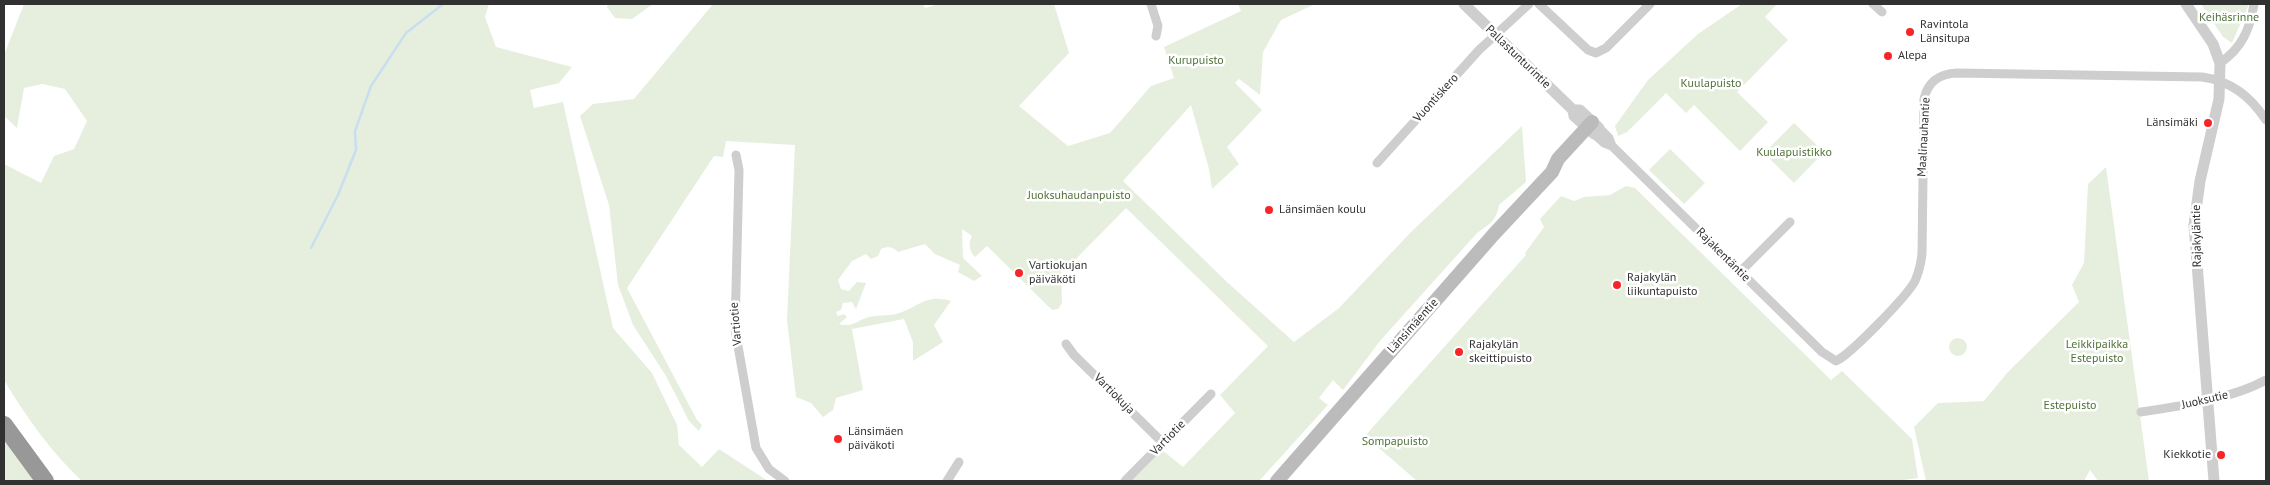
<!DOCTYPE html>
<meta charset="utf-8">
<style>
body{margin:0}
#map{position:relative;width:2270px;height:485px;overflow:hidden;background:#fff;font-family:"PT Sans",sans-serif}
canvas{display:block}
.frame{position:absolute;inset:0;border:5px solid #313131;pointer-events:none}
</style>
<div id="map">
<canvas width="2270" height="485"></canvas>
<div class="frame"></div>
</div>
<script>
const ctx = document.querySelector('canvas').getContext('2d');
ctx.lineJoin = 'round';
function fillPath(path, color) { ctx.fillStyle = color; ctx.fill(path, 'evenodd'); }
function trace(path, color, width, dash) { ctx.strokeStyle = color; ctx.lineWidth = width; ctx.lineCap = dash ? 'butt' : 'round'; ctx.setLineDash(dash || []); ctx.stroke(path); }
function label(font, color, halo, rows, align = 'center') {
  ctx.font = font + ' "PT Sans",sans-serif'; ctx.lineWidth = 5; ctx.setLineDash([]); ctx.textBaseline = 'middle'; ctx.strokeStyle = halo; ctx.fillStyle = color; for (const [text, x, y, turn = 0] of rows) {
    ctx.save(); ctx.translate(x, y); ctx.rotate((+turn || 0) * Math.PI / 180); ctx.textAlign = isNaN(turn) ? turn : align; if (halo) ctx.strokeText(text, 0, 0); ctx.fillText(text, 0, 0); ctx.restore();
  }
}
const green = new Path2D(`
 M24,4H489L485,17L496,47L572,67L559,83L530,90L534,108L563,102L613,328L652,373L677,425L679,445L702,467L719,449L768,481H82C51,452 26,417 4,380V164L41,183L54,156L74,149L87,121L65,89L42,84L24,88L17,128L4,116V55Z
 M608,4H653L632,19L615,18L607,7Z
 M713,4H923L925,8L939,4H1054L1069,53L1019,106L1068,146L1110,133L1151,86L1174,78L1164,47L1241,11L1238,4H1315L1281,20L1263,52L1260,95L1239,79L1235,83L1262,110L1227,147L1239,164L1212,189L1209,169L1191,105L1123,181L1227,282L1294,342L1339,308L1411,232L1522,126L1526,182L1499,205C1497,220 1489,225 1477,233L1380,341L1343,390L1333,380L1319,398L1328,405L1259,481H1131L1162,450L1183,467L1235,413L1220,395L1268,346L1126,208L1066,269H1061L1062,303L1058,309L1052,310L987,246L975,257C969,251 968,243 972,236L962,229L963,258L982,276L974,281L958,272L960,265L935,254L925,244L898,252C893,247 888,246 881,249L878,256L871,259L866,254L852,261L838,280L841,289L849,291L857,282L866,283L856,309L852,302L843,303L841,310L836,312L838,316L844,314L847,317L839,324C851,328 858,320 869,317C877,315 887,316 896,314C918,308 925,293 951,301L934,325L943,342L913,361V342L904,319L852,329L863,390L836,398L833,410L823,417L811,403L796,397L787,320L795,145L726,141L723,157L714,156L627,288L697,420L702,425L699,431L689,421L666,376L633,325L618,285L609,205L580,116L593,104L634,99Z
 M1742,4H1777L1765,17L1788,40L1737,92L1768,122L1740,151L1694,105L1686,113L1666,93L1627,132L1618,136L1615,126L1648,80L1698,34Z
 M2201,4H2249L2232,43L2223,37Z
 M1794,123L1824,152L1794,183L1764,153Z
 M1670,149L1705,183L1684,204L1649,170Z
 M2106,167L2149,481H2098L2090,470L2084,481H1926L1914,427L1938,403L1984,401L2007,373L2079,302L2072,285L2084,263L2088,184Z
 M1626,186L1635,188L1831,380L1842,371L1912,439L1918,478L1895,481H1417L1365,436L1526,255L1525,253L1544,227L1540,219L1561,196L1574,201L1584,197L1610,195Z
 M1949 347a9 9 0 1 1 18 0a9 9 0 1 1-18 0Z
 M4,434L40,481H4Z`);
const stream = new Path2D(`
 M311,248L338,195L356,150L355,131L371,86L406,33L443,4`);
const minor = new Path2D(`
 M1151,4L1158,26L1156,36
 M1539,4L1588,50L1596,53L1606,48L1650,4
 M1873,4L1882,12
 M2220,63C2242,48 2250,29 2254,4
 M1599,128L1609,138L1612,146L1822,352L1836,361C1851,354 1907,296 1915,281C1919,272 1921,263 1922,254L1924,99C1928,81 1939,74 1957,73L2202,77C2231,81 2250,96 2266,120
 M1594,134L1604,143L1612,146
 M736,155L739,170L735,329L756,448L769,469L785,481
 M1377,163L1479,50L1529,4
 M1740,272L1790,222
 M1066,344L1074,355L1163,443
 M2141,412C2181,406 2231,399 2266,380
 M947,481L959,462
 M1125,481L1211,394`);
const tertiary = new Path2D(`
 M1464,4L1573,110L1574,116L1594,134
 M2186,4L2213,44L2220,63L2219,99L2200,181L2194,225L2214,481
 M1573,110H1580L1599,128`);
const secondary = new Path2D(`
 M1277,481L1494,234L1552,172L1558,159L1592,122`);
const motorway = new Path2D(`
 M4,425L45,481`);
const markers = [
 [1910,32,5,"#f72528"],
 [1888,56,5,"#f72528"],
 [2208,123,5,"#f72528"],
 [1269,210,5,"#f72528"],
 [1019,273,5,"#f72528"],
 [1617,285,5,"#f72528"],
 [1459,352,5,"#f72528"],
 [838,439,5,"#f72528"],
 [2221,455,5,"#f72528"]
];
const parkNames = [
 ["Keihäsrinne",2229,18],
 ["Kurupuisto",1196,61],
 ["Kuulapuisto",1711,84],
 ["Kuulapuistikko",1794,153],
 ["Juoksuhaudanpuisto",1079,196],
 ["Leikkipaikka",2097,345],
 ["Estepuisto",2097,359],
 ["Estepuisto",2070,406],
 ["Sompapuisto",1395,442]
];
const poiNames = [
 ["Ravintola",1920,25],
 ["Länsitupa",1920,39],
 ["Alepa",1898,56],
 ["Länsimäki",2198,123,"right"],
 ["Länsimäen koulu",1279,210],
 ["Vartiokujan",1029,266],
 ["päiväköti",1029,280],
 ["Rajakylän",1627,278],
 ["liikuntapuisto",1627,292],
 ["Rajakylän",1469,345],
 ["skeittipuisto",1469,359],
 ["Länsimäen",848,432],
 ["päiväkoti",848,446],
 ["Kiekkotie",2211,455,"right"]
];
const streetNames = [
 ["Pallastunturintie",1518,57,44],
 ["Vuontiskero",1436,98,-48],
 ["Maalinauhantie",1924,137,-87],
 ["Rajakyläntie",2197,236,-91],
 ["Rajakentäntie",1723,255,45],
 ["Vartiotie",736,324,-95],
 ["Länsimäentie",1413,326,-48],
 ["Vartiokuja",1114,394,45],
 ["Juoksutie",2205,400,-13],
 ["Vartiotie",1168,438,-46]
];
fillPath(green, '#e6efde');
trace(stream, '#c9dff0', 2.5);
trace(minor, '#cecece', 9);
trace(tertiary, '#cecece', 11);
trace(secondary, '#bbb', 14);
trace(motorway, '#989898', 18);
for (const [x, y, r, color] of markers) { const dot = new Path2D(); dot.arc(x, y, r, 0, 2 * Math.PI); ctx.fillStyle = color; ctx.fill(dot); trace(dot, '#fff', 2); }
label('12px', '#507239', '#fff', parkNames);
label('12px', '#313131', '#fff', poiNames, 'left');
label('12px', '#313131', '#fff', streetNames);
</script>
